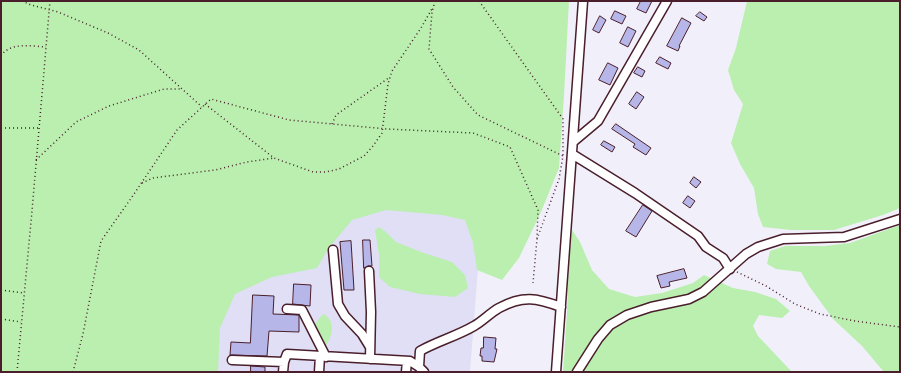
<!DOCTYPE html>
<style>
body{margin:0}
#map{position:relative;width:901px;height:373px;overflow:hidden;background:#f1f0fa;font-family:Sriracha,sans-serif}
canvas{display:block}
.frame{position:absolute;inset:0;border:2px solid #4a1f2b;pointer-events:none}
</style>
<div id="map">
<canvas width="901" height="373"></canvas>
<div class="frame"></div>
</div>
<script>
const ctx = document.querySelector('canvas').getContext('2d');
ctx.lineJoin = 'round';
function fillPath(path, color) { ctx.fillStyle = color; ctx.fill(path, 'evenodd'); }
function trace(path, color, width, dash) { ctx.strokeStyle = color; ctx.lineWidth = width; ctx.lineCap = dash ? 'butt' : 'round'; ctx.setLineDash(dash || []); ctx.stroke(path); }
const built = new Path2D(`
 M102,187L482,217L470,372H86Z`);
const green = new Path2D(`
 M1,1H569L564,96L559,168L541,212L519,258L502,280L477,270L473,243L465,220L442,215L386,210L352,220L328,249L317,268L272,277L235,294L220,328L218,372H1Z
 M747,1H900V208L883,215L834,230H791L763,227L758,214L754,188L740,164L731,143L743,104L734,90L728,70L736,48Z
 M900,225V372H884L862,346L833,319L809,286L801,272L776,269L767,264L770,251L785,246H825L850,243Z
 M379,227L386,232L396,242L421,252L452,262L465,275L468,288L455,297L420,294L390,287L379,277V255L375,230Z
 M572,230L580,242L592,270L609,289L635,297L662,293L693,283L704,275L733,288L755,292L776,299L790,311L782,318L759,315L753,326L758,336L792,372H563L567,313L569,259Z
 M323,314C333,318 334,331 329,340C328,343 325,346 323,348L313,340L315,324Z`);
const building = new Path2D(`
 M641,1H652L646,13L637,9Z
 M615,11L626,16L622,24L611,19Z
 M700,12L707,17L704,21L696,16Z
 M600,16L606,20L599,33L593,30Z
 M682,18L691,23L679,46H680L678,51L667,46Z
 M628,27L636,31L628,47L620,43Z
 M660,57L671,63L668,69L656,63Z
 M608,63L618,68L610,85L599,80Z
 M638,67L645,71L642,77L634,73Z
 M637,92L644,97L636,109L629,104Z
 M616,124L651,148L646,155L633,147L635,144L612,129Z
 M604,141L615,147L612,152L601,145Z
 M694,177L701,182L696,188L690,183Z
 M688,196L695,201L690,208L683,203Z
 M643,205L652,211L636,237L626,231Z
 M363,240H370L372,266H368L364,268Z
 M351,241L354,290H344L340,242Z
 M684,269L687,278L669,282L670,286L661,288L657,276Z
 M294,284L311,285L310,306L293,304Z
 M253,295L274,296L273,314L299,315V332L269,331L267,356L230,355L231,342L250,343Z
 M484,337L496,338L495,349H497L494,362L482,361V356H480L481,348H483Z
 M251,366L265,367V372H251Z`);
const path = new Path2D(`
 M22,1L31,5L58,12L108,33L139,50L202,107
 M435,1L432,12L429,49L453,87L478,115L563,156L559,179L537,239L533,283
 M479,1L563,119V156
 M1,56C10,42 31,46 46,47
 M205,104L274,158L313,172H326L339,169L364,156L373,146L382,133L388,84L392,71L421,28L433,7
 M332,124L336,115L390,77
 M1,128H39
 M36,160L76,122L109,106L164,89H181
 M142,183L153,178L215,170L247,162L274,158
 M737,272L766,286L795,304L820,314L855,321L900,327
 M1,290L24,293
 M1,319L21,322
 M17,372L32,211L50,1
 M73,372L83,334L101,241L132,197L177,130L211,99L289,120L387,129L473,133L510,147L538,210L537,239`);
const minor = new Path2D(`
 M573,142L598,121L667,1
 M572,154L635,193L698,236L706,247L723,258L730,269
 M333,250L338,304L345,316L362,334L370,347
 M369,271L371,312L370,359
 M287,309L302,310L326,357
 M232,360L284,362
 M283,372L284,362L287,354L410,361L419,367
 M319,372L320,356
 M406,372L407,361
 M424,372L419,367L420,351C438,341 457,336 474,326C483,321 490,313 499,308C523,295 537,298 561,307
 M556,372L583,1
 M577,372L598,339L610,325L627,315L651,307L689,299L703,292L746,254L758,247L783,239L844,237L900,219`);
fillPath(built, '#e0dff5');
fillPath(green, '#baefb0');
fillPath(building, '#b7b6e8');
trace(building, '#4a1f2b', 1);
trace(minor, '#4a1f2b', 11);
trace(path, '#4a1f2b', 1.5, [1, 3]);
trace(minor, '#fff', 8);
</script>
